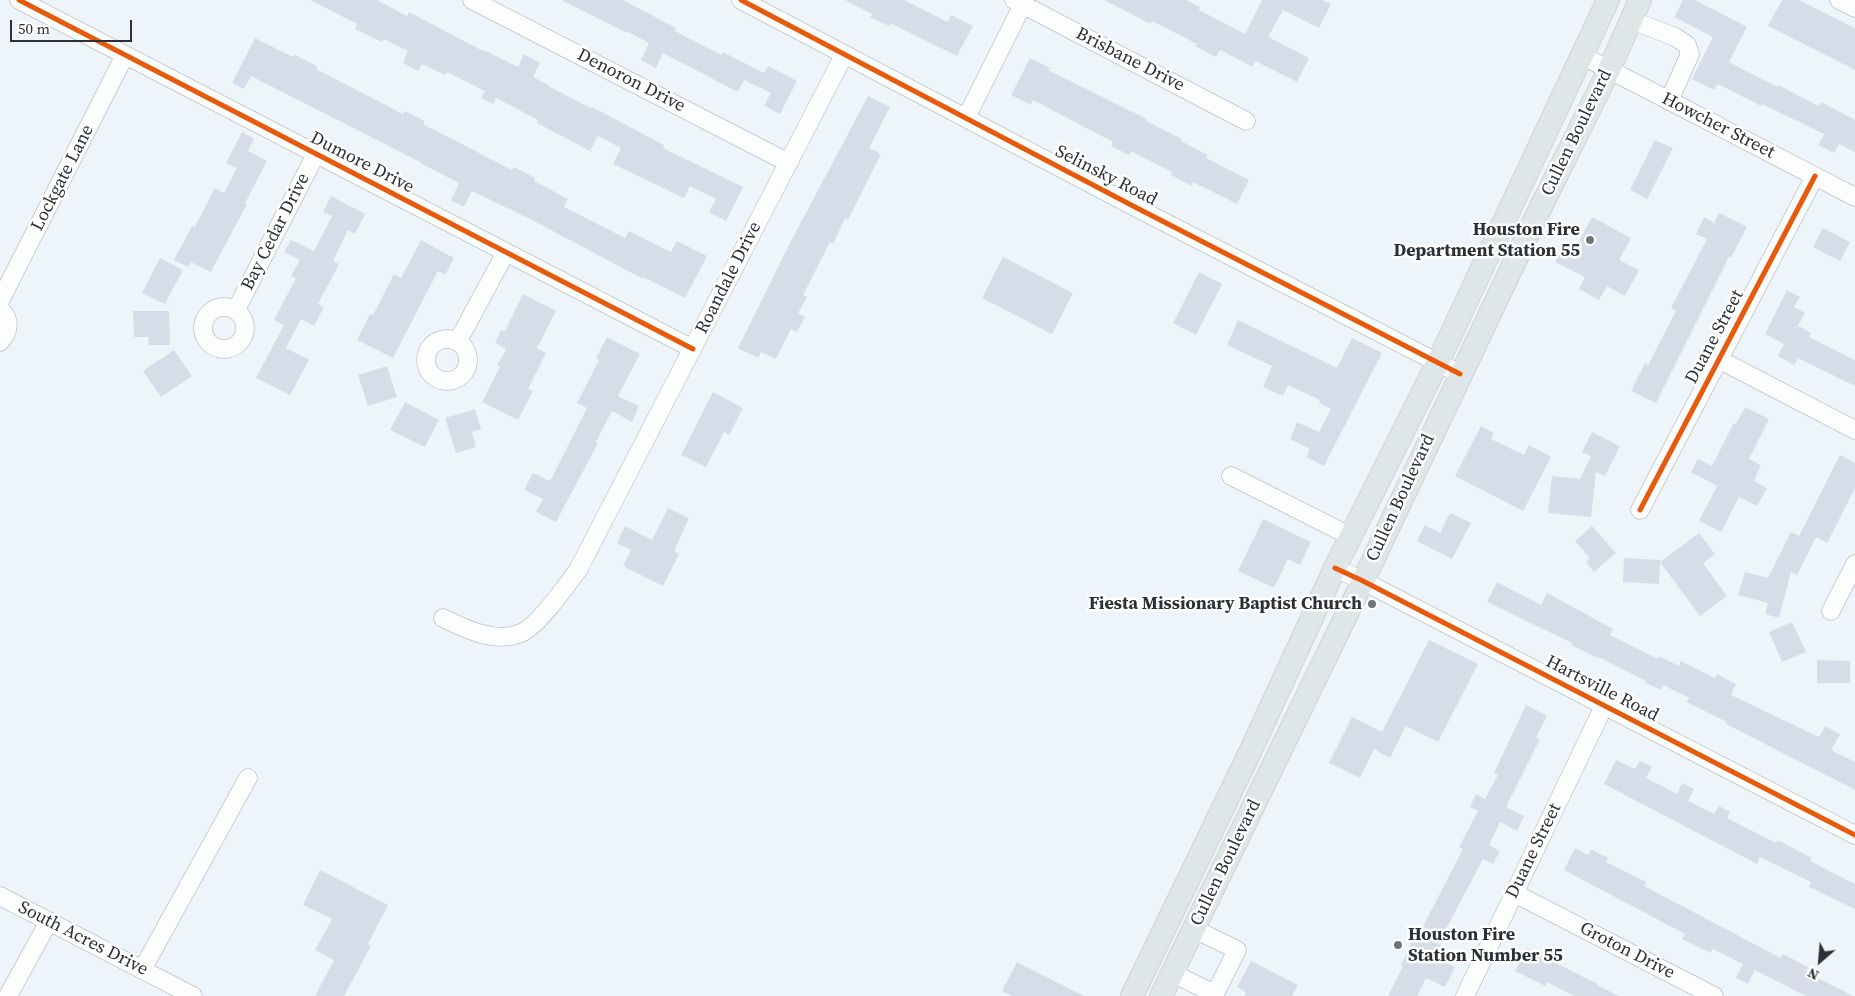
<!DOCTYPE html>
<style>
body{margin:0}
#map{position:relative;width:1855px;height:996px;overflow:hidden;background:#eef5fa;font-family:"Source Serif 4",serif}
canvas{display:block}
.north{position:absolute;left:1795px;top:936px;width:50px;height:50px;-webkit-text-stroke:4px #fff;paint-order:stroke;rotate:207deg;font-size:14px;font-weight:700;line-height:20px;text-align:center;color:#2a3034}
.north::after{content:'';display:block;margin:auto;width:18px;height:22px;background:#2a3034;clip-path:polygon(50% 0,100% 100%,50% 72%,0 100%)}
.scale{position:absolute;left:10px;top:20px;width:122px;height:22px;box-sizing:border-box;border:2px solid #2a3034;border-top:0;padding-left:6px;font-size:15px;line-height:18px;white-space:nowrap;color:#2a3034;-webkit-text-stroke:4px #fff;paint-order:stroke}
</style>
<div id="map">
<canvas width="1855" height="996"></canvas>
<div class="north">N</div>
<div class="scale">50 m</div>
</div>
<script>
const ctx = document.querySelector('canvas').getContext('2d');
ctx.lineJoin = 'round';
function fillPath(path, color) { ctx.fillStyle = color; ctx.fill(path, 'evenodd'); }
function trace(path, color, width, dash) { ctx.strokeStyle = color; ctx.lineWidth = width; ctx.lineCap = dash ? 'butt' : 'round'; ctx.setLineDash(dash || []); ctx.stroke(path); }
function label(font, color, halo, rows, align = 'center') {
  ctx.font = font + ' "Source Serif 4",serif'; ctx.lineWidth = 5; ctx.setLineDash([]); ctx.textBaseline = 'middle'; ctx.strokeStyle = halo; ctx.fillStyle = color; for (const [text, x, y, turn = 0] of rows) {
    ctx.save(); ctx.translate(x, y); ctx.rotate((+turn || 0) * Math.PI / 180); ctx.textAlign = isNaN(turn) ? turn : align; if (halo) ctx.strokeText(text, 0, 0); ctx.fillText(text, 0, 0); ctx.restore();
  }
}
const building = new Path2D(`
 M310,0H377L407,16L409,12L483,51L484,50L518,67L524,54L540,63L533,77L549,85L548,86L591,108L592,107L664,145L663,148L743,187L726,221L709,212L716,199L690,186L684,198L613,164L621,148L598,136L590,151L537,123L538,120L496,98L493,104L481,98L485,91L447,72L445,75L422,64L418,71L403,63L408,51L384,39L382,42L355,29L357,24Z
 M561,0H623L676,28L675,31L721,55L723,52L764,73L768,66L797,81L780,114L764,106L771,93L744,80L738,92L663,53L656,68L641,60L649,43L626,31L625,32Z
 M845,0H904L948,22L951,15L973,26L957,56L890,23L889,26L870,17L872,14Z
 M1104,0H1186L1200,7L1199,10L1245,34L1262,0H1323L1331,4L1319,28L1283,10L1268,37L1309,58L1297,82L1255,61L1253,67L1220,50L1216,57L1195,46L1197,44L1152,21L1151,24Z
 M1683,0H1695L1747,27L1729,62L1777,87L1778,85L1819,106L1821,102L1855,120V152L1839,144L1834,153L1818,145L1824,134L1762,104L1761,106L1718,84L1714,90L1692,79L1713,37L1674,17Z
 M1782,0H1799L1855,28V70L1768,26Z
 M255,38L293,57L295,55L317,66L316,69L403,114L405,111L425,121L423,124L512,170L514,167L535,178L534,181L568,199L564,207L625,238L629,231L671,252L677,241L707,256L685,298L643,277V279L532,220L472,191L464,207L451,200L459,183L422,164V163L251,76L244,89L232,83Z
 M1030,58L1050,68L1048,70L1147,119L1146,121L1182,139L1181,141L1208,155L1206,158L1249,180L1237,204L1193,182L1192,186L1171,175L1172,172L1131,151L1129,155L1111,146L1113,142L1033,100L1031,105L1011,95Z
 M868,96L890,107L869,148L881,154L848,220L845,218L833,244L830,242L803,295L807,297L798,313L805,317L797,332L791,329L776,359L761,352L758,358L738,348L789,245Z
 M242,132L254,139L248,151L267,161L245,203L247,204L211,272L191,262L188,267L174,260L192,226L194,228L215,188L224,193L237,168L226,163Z
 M1655,140L1673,148L1647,199L1630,190Z
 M331,196L365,214L355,234L348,230L333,261L339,264L318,304L324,307L314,326L301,319L286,348L309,360L290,395L256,378L284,325L274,320L296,278L291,276L300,260L284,252L291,240L314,251L332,216L323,212Z
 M1719,213L1747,227L1731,258L1729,257L1656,403L1631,391L1645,363L1648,365L1676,311L1671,308L1707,239L1696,234L1704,217L1714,223Z
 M1592,217L1631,238L1619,260L1639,270L1625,296L1607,286L1599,300L1579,289L1585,277L1555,262L1566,242L1576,247Z
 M1823,228L1850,242L1840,261L1813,247Z
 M421,240L454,258L445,275L438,271L393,358L357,340L370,314L373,315L394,274L401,278Z
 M1003,257L1073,293L1052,334L982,298Z
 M160,258L183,270L165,304L142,293Z
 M1199,272L1222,284L1196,335L1173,323Z
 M1787,290L1800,297L1794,307L1805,313L1798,326L1811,333L1809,337L1855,360V386L1798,358L1794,365L1778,356L1784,344L1765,334Z
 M523,294L556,311L537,348L546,353L528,389L533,391L518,420L482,402L500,367L497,366L506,349L495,343L501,330L505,331Z
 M133,311H169L170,345H149L148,337H134Z
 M1238,320L1337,368L1352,338L1382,353L1324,466L1306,457L1310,449L1290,439L1297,422L1319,432L1331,409L1319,403L1320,400L1288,385L1283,396L1263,387L1272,366L1227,345Z
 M607,337L640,354L618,396L639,406L632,422L612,411L596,442L598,443L556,522L536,512L543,499L524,490L533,473L550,481L587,408L577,403L599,360L596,358Z
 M174,350L192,376L161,397L143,371Z
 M387,366L397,397L368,406L358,375Z
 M713,392L743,408L729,435L724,432L706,467L681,455Z
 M405,402L439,420L425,447L390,430Z
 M1745,407L1769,419L1749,459L1761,465L1754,481L1767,488L1757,506L1739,497L1721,532L1699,521L1717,486L1691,472L1698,459L1712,466L1734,423L1736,424Z
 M475,409L481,429L472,432L476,447L456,453L445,418Z
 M1481,426L1494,433L1491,439L1524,455L1529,445L1551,457L1523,511L1455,476Z
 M1592,432L1620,446L1605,476L1596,472L1591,517L1548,513L1552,476L1580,479L1591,456L1582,452Z
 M1840,455L1855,463V488L1827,543L1816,537L1797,575L1791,572L1779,618L1765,614L1768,603L1738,595L1745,572L1768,578L1791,532L1799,536Z
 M668,508L689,518L674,551L679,554L663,586L623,566L631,550L617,543L625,526L652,540Z
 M1450,513L1471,523L1452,559L1417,541L1425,525L1440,533Z
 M1263,519L1311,542L1300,565L1288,559L1274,588L1238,571Z
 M1592,526L1616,553L1594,572L1586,562L1590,558L1575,541Z
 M1699,533L1715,554L1703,563L1727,596L1700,616L1660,562L1659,584L1623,582L1624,558L1660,560V562Z
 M1497,582L1541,605L1547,593L1613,629L1610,635L1658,659L1659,656L1679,666L1681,661L1715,678L1717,674L1736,684L1731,695L1819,737L1825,726L1840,734L1831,750L1855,762V790L1726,724L1727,722L1687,702L1689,698L1663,685L1661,690L1645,683L1646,681L1599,657L1598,658L1571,645L1572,643L1487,602Z
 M1792,622L1806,652L1782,662L1769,632Z
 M1429,640L1478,664L1438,742L1406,726L1390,758L1374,749L1360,778L1329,763L1352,717L1382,732Z
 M1817,660L1850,661V683H1817Z
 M1526,705L1547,716L1536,737L1540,739L1506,807L1524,816L1517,831L1500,822L1489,845L1500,851L1493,864L1483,859L1438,944L1441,945L1435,957L1455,967L1445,987L1426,978L1417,996H1388L1403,966L1401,965L1416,933L1419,934L1463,849L1459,847L1478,811L1470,807L1476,794L1485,799L1498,775L1494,773Z
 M1616,760L1635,769L1640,761L1652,767L1646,778L1677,794L1682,783L1694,789L1688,801L1714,814L1719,806L1730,812L1727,818L1776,843L1777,840L1812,858L1810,861L1855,884V909L1809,887L1811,882L1760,857L1757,864L1604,784Z
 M1575,848L1588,855L1591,849L1608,858L1606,862L1646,882L1644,886L1781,958L1783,954L1808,967L1806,972L1853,996H1806L1755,970L1748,984L1736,978L1743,964L1713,949L1711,953L1682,939L1685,934L1564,870Z
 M320,870L388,905L368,944L371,946L344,996H315L334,960L315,950L332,919L303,905Z
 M1527,948L1597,984V985L1619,996H1574L1547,982L1545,986L1515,971Z
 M1251,961L1298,985L1292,996H1244L1246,992L1237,987Z
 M1017,962L1084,996H1012L1002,991Z`);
const minor = new Path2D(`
 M19,0L693,349
 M472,0L789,163
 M741,0L1135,207L1460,374
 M1014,0L1246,121
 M1839,0L1855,8
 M1631,20L1675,37L1687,45L1690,54L1669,101
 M1581,55L1855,197
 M966,118L1025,0
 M0,301L125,55
 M203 328a21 21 0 1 1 42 0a21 21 0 1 1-42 0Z
 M0,309C11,319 10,331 0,342
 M236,310L316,154
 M426 360a21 21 0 1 1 42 0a21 21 0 1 1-42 0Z
 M458,341L506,252
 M1718,359L1855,430
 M1231,476L1352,537
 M1640,510L1815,176
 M1335,568L1363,581L1855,835
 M1831,611L1855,564
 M443,618C465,629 496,644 521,633C537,627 567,585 578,570L844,55
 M1514,893L1714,996
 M0,896L193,996
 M142,970L248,778
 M1172,973L1215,994L1237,950L1194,929
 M8,996L49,921
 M1465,996L1604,706`);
const major = new Path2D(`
 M1132,996L1251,750L1335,568L1438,362L1608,0
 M1161,996L1363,581L1535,219L1609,70L1640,0`);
const cycleway = new Path2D(`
 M19,0L693,349
 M741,0L1135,207L1460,374
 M1640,510L1815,176
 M1335,568L1363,581L1855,835`);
const markers = [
 [1590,240,5,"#6f7579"],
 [1372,604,5,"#6f7579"],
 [1398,945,5,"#6f7579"]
];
const streetNames = [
 ["Brisbane Drive",1130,60,27],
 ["Denoron Drive",631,81,27],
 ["Howcher Street",1718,126,27],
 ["Cullen Boulevard",1577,133,-64],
 ["Dumore Drive",362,163,27],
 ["Selinsky Road",1106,176,27],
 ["Lockgate Lane",63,178,-63],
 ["Bay Cedar Drive",276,232,-63],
 ["Roandale Drive",729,278,-63],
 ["Duane Street",1715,337,-62],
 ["Cullen Boulevard",1401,498,-65],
 ["Hartsville Road",1602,689,27],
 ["Duane Street",1534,851,-64],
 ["Cullen Boulevard",1226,863,-64],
 ["South Acres Drive",83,939,27],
 ["Groton Drive",1627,951,27]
];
const poiNames = [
 ["Houston Fire",1580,230],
 ["Department Station 55",1580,251],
 ["Fiesta Missionary Baptist Church",1362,604],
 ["Houston Fire",1408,935,"left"],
 ["Station Number 55",1408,956,"left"]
];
fillPath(building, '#d6dde8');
trace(minor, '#a3a9ad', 19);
trace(major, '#ced2d5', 24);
trace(minor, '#fcfefe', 18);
trace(major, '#dfe6e8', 22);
trace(cycleway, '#e8590c', 5);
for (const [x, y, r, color] of markers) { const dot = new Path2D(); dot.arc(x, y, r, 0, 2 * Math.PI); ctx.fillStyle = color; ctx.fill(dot); trace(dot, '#fff', 2); }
label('18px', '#2a3034', '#fff', streetNames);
label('bold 18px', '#2a3034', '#fff', poiNames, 'right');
</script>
